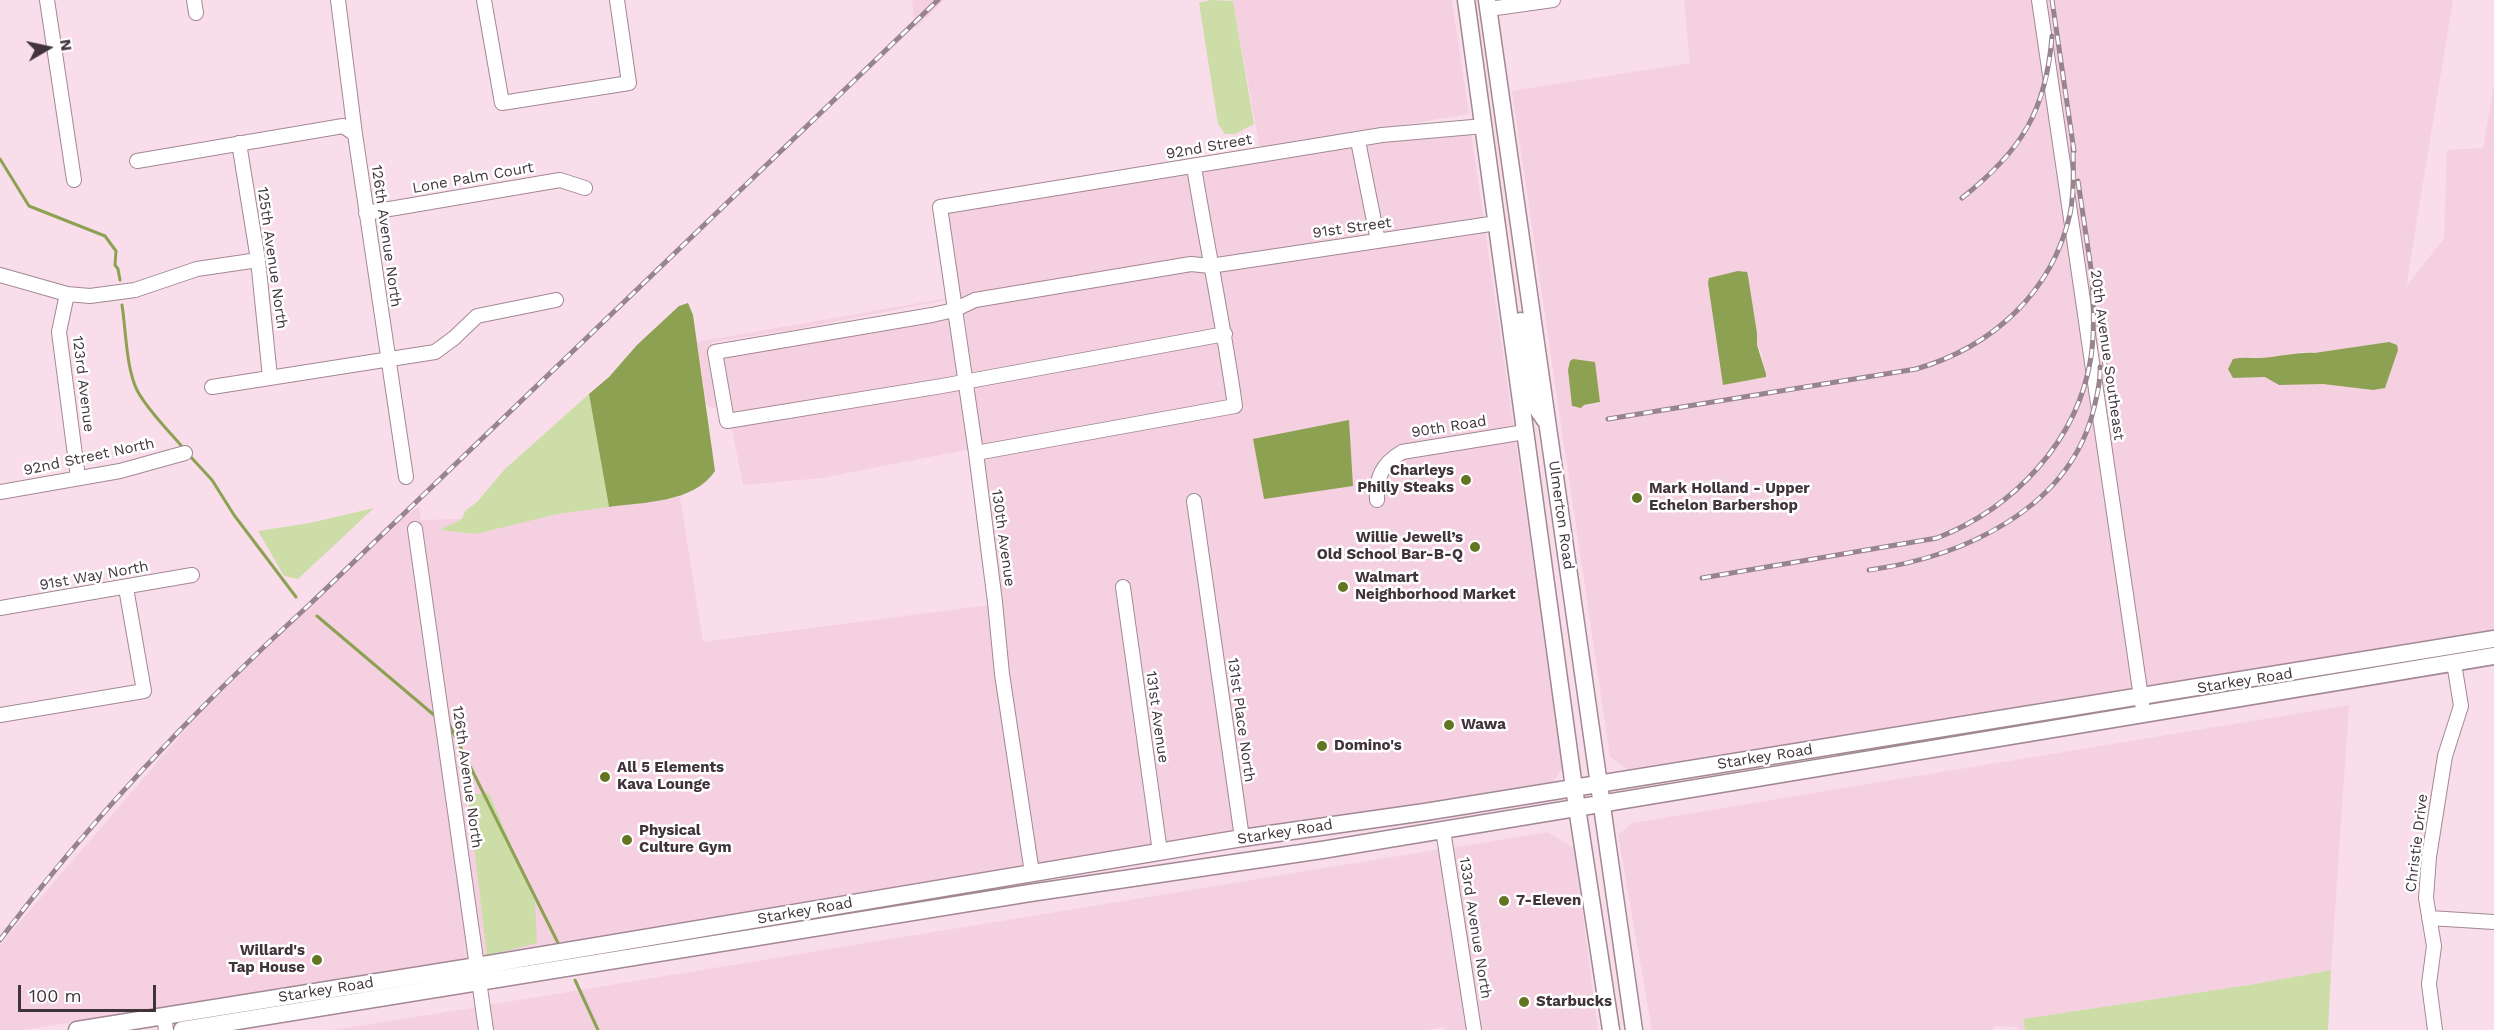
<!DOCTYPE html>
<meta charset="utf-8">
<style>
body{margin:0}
#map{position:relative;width:2494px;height:1030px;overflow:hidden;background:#faddea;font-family:"Work Sans",sans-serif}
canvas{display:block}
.north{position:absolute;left:18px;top:18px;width:60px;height:60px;-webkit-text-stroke:4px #fff;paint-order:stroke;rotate:81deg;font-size:16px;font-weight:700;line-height:24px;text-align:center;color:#40343a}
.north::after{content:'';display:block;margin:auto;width:21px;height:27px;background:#40343a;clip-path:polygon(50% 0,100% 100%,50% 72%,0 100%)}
.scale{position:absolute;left:18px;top:985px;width:138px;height:27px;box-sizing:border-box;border:3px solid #40343a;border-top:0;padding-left:8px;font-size:18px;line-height:21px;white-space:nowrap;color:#40343a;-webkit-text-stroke:4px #fff;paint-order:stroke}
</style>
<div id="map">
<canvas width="2494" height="1030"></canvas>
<div class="north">N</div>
<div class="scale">100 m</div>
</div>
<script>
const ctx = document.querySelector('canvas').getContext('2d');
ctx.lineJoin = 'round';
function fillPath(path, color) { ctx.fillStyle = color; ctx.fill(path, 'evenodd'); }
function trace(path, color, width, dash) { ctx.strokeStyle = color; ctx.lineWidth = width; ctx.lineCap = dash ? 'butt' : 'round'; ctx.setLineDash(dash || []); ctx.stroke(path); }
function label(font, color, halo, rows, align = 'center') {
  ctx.font = font + ' "Work Sans",sans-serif'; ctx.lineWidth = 5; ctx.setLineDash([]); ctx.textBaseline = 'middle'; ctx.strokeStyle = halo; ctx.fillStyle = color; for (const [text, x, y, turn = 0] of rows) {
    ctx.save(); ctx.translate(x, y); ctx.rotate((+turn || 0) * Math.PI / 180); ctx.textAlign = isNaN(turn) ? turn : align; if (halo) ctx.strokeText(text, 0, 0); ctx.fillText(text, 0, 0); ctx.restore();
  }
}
const built = new Path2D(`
 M912,0H944L915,29Z
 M1233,0H1452L1469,114L1260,149Z
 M1684,0H2034L2134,690L1627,769L1610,757L1512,91L1690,63ZM1743,271L1748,276L1757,333V345L1762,354L1765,377L1723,385L1709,278ZM1569,364L1599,403L1574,408L1570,388Z
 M2045,0H2453L2406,287L2444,238L2447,150L2483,148L2494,85V635L2145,689ZM2389,342L2373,390L2323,384L2279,385L2265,377L2234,378L2241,357L2263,358L2302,352L2314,353Z
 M1471,132L1484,220L1382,236L1364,144L1383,140Z
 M1353,146L1372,237L1215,260L1200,171Z
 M1190,173L1204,260L1190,259L961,298L946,211Z
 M1485,229L1514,429L1412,444L1371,486V505H1382V486L1385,475L1404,457L1515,438L1563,768L1551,785L1247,833L1198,496L1188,497L1236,835L1164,847L1128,582L1118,583L1154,848L1036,868L1007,674L981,457L1236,411L1217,270Z
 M1191,269L1206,270L1218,330L972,372L963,307Z
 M948,298L951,299L797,329L713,342L708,347L718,409L707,406L697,342Z
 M952,309L962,374L810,405L730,415L720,350Z
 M1220,340L1229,403L980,447L973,382Z
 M963,384L970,449L822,478L743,485L731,424L811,414Z
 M680,497L703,642L990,605L1026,869L482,960L420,524L410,525L471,962L23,1030H0V945L191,723L384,528L419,507L421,520L463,519L441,530L476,534L558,514ZM489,794L535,901L468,795Z
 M2349,705L2331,970L2255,984L2023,1019L2025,1030H2018L2017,1027L1999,1026L1993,1027L1994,1030H1652L1618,835L1632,823Z
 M1548,832L1574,848L1598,1030H1479L1451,848Z
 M1441,849L1468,1030H1445L1444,1027L1427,1030H492L488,1005Z
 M478,1007L481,1030H333Z`);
const green = new Path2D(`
 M1210,0L1233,1L1254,124L1235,134H1225L1218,124L1199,3Z
 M589,394L609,507L558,514L476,534L440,530L462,519L465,511L477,502L505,469Z
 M374,508L298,579L284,576L258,531L310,523Z
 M489,793L535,901L537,943L487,956L468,795Z
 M2331,970L2328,1030H2025L2023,1019L2255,984Z`);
const water = new Path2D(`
 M1738,271L1747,272L1748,276L1757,333V345L1766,374V377L1723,385L1708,283L1709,278Z
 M688,303L693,315L715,471C694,503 643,502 609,507L589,394L609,377L637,345L679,306Z
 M2389,342L2397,345L2398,350L2385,388L2373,390L2323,384L2279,385L2265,377L2233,378L2228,369L2233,359C2242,357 2252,358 2261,358C2279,357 2296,352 2314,353Z
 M1573,359L1595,362L1600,402L1584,405L1581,408L1572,406L1568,370L1570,361Z
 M1349,420L1353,486L1264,499L1253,439Z`);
const stream = new Path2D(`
 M0,159L29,206L105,236L116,251L115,265L118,269L120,280
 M122,305C126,330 126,370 138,392C150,413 169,431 185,450
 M189,455L212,480L234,515L296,597
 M317,616L434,715
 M449,724L558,943
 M575,980L598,1030`);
const minor = new Path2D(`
 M47,0L74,180
 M194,0L196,13
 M338,0L355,134L406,477
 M484,0L502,103L629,83L617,0
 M2039,0L2142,704
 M1489,9L1553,0
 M1358,141L1378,241
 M239,143L258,260L270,377
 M137,161L343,126L355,134
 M366,213L560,180L585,188
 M0,275L67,294L90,296L135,290L197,269L258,260
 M67,294L59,332L78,478
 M1225,334L942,386L727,421L715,352L932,315L954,310L975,300L1191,264L1210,266L1497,223
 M212,387L435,352L454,338L477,316L556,300
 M976,453L1235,406C1224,326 1207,247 1194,167
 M0,492L120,471L185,453
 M1377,500C1376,477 1382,464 1402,452L1525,432
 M1194,501L1242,838
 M415,529L486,1030
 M1123,587L1160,852
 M0,608L192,575
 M0,715L144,691L126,588
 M1443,830L1474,1030
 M1032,873L1002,674L995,602L976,453L940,207L1382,135L1484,126
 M2429,918L2494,922
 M164,1016L166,1030
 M2435,1030L2429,984L2434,946L2426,898L2429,857L2445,756L2461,706L2454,663`);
const major = new Path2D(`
 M1466,0L1574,788L1611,1030
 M1487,0L1634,1030
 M1521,321L1534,404L1545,420
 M77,1030L477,966L1242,838L1425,812L2494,639
 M182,1030L1030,893L1322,850L2494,656`);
const rail = new Path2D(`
 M2052,0L2074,151
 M2078,181L2093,282
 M1962,198C2021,151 2046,112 2052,36
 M2099,324L2110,400
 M1608,419L1916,369C1992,347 2052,293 2070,214C2075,191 2073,167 2073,145
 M1869,570C1963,557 2070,509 2094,408C2097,395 2101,381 2100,367
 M1702,578L1937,538C2014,508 2078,441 2091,357C2095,330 2093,302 2092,274
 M0,940C91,819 197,707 309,605L938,0`);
const markers = [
 [1466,480,6,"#637523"],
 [1637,498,6,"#637523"],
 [1475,547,6,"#637523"],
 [1343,587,6,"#637523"],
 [1449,725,6,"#637523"],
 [1322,746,6,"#637523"],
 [605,777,6,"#637523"],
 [627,840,6,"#637523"],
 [1504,901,6,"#637523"],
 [317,960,6,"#637523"],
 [1524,1002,6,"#637523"]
];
const streetNames = [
 ["92nd Street",1209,147,-10],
 ["Lone Palm Court",473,178,-10],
 ["91st Street",1352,228,-8],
 ["126th Avenue North",386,236,82],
 ["125th Avenue North",272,258,82],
 ["20th Avenue Southeast",2107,355,82],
 ["123rd Avenue",83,384,83],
 ["90th Road",1449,427,-9],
 ["92nd Street North",89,457,-12],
 ["Ulmerton Road",1561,515,82],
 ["130th Avenue",1003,538,82],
 ["91st Way North",94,576,-10],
 ["Starkey Road",2245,681,-9],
 ["131st Avenue",1157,717,82],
 ["131st Place North",1241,720,82],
 ["Starkey Road",1765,757,-9],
 ["126th Avenue North",467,777,82],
 ["Starkey Road",1285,832,-9],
 ["Christie Drive",2417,843,-83],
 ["Starkey Road",805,911,-10],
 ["133rd Avenue North",1475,928,81],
 ["Starkey Road",326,990,-9]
];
const poiNames = [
 ["Charleys",1454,471,"right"],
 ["Philly Steaks",1454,488,"right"],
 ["Mark Holland - Upper",1649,489],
 ["Echelon Barbershop",1649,506],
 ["Willie Jewell’s",1463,538,"right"],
 ["Old School Bar-B-Q",1463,555,"right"],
 ["Walmart",1355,578],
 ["Neighborhood Market",1355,595],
 ["Wawa",1461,725],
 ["Domino's",1334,746],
 ["All 5 Elements",617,768],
 ["Kava Lounge",617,785],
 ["Physical",639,831],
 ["Culture Gym",639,848],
 ["7-Eleven",1516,901],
 ["Willard's",305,951,"right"],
 ["Tap House",305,968,"right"],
 ["Starbucks",1536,1002]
];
fillPath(built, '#f4d0e1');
fillPath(green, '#cddda7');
fillPath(water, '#8da152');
trace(stream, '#8da152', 3);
trace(minor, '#a28894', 16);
trace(major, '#a28894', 19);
trace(minor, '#fff', 14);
trace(major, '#fff', 16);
trace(rail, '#98848e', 5);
trace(rail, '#fff', 3, [9]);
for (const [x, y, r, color] of markers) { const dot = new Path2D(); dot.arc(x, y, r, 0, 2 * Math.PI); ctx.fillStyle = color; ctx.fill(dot); trace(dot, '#fff', 2); }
label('15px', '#40343a', '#fff', streetNames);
label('bold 15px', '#40343a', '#fff', poiNames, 'left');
</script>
